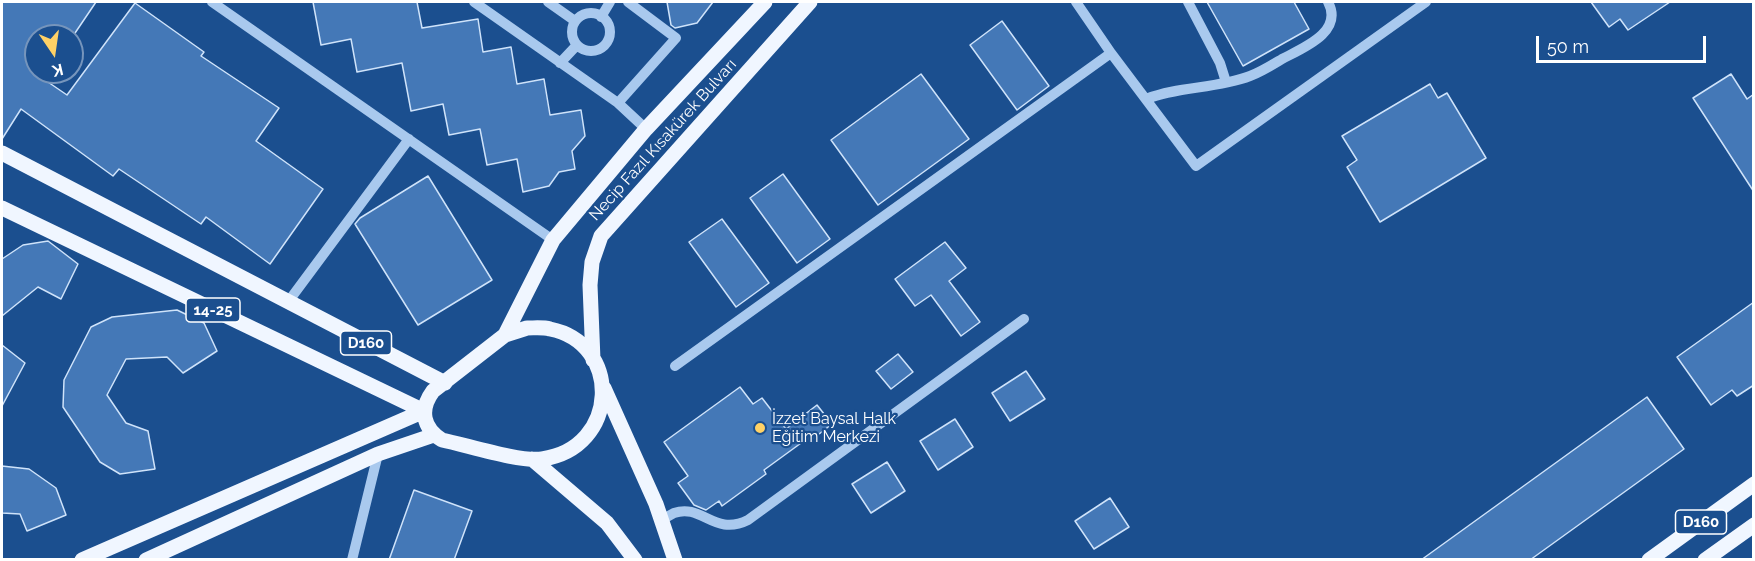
<!DOCTYPE html>
<meta charset="utf-8">
<style>
body{margin:0}
#map{position:relative;width:1755px;height:561px;overflow:hidden;background:#1b4f8f;font-family:Raleway,sans-serif}
canvas{display:block}
.frame{position:absolute;inset:0;border:3px solid #fff;pointer-events:none}
.north{position:absolute;left:24px;top:24px;width:60px;height:60px;box-sizing:border-box;background:#1b4f8f;border:2px solid #7695bc;border-radius:50%;rotate:167deg;font-size:16px;font-weight:700;line-height:24px;text-align:center;color:#fff}
.north::after{content:'';display:block;margin:auto;width:21px;height:27px;background:#ffd166;clip-path:polygon(50% 0,100% 100%,50% 72%,0 100%)}
.scale{position:absolute;left:1536px;top:36px;width:170px;height:27px;box-sizing:border-box;border:3px solid #fff;border-top:0;padding-left:8px;font-size:18px;line-height:21px;white-space:nowrap;color:#fff;-webkit-text-stroke:4px #1b4f8f;paint-order:stroke}
</style>
<div id="map">
<canvas width="1755" height="561"></canvas>
<div class="frame"></div>
<div class="north">K</div>
<div class="scale">50 m</div>
</div>
<script>
const ctx = document.querySelector('canvas').getContext('2d');
ctx.lineJoin = 'round';
function fillPath(path, color) { ctx.fillStyle = color; ctx.fill(path, 'evenodd'); }
function trace(path, color, width, dash) { ctx.strokeStyle = color; ctx.lineWidth = width; ctx.lineCap = dash ? 'butt' : 'round'; ctx.setLineDash(dash || []); ctx.stroke(path); }
function label(font, color, halo, rows, align = 'center') {
  ctx.font = font + ' Raleway,sans-serif'; ctx.lineWidth = 4.5; ctx.setLineDash([]); ctx.textBaseline = 'middle'; ctx.strokeStyle = halo; ctx.fillStyle = color; for (const [text, x, y, turn = 0] of rows) {
    ctx.save(); ctx.translate(x, y); ctx.rotate((+turn || 0) * Math.PI / 180); ctx.textAlign = isNaN(turn) ? turn : align; if (halo) ctx.strokeText(text, 0, 0); ctx.fillText(text, 0, 0); ctx.restore();
  }
}
const building = new Path2D(`
 M2,2H96L73,36H36V72H50L45,80L67,95L135,3L204,52L201,56L279,108L256,141L323,189L270,264L206,217L201,224L119,169L113,176L21,109L2,139Z
 M313,2H417L422,28L478,19L483,52L511,47L517,84L544,79L550,115L581,110L585,136L572,151L575,169L559,172L549,186L523,192L517,159L487,165L480,129L449,135L443,104L411,111L402,63L357,72L351,39L321,45Z
 M667,2H713L697,23L675,28L671,25Z
 M1207,2H1294L1309,29L1243,66Z
 M1591,2H1670L1628,30L1620,19L1609,27Z
 M1002,21L1049,86L1017,110L970,45Z
 M921,74L969,139L878,205L831,140Z
 M1731,74L1747,99L1754,94V192L1693,98Z
 M1430,84L1438,98L1447,93L1486,158L1380,222L1347,167L1357,160L1342,136Z
 M783,174L830,239L797,263L750,198Z
 M428,176L492,280L418,325L355,224L360,218Z
 M722,219L769,283L736,307L689,242Z
 M48,241L78,264L61,299L38,287L2,316V259L23,245Z
 M945,242L966,268L949,281L980,322L961,336L931,295L915,306L895,279Z
 M1754,302V385L1737,396L1732,390L1711,405L1677,357Z
 M177,310L204,323L217,351L183,373L167,357L126,359L107,395L126,423L148,431L155,469L120,474L100,462L63,407L64,380L91,327L112,317Z
 M2,345L25,363L2,406Z
 M898,354L913,372L891,389L876,371Z
 M1026,371L1045,399L1010,421L992,393Z
 M740,387L753,404L762,398L786,429L817,405L832,424L810,441L808,438L764,470L766,474L722,506L719,501L706,510L694,505L678,483L688,476L664,442Z
 M1647,397L1684,449L1530,560H1421Z
 M955,419L973,447L938,470L920,441Z
 M887,462L905,491L871,513L852,484Z
 M2,466L29,469L56,488L66,515L27,531L20,514L2,513Z
 M414,490L472,511L454,560H389Z
 M1110,498L1129,527L1094,549L1075,521Z`);
const minor = new Path2D(`
 M212,2L553,240
 M474,2L618,103
 M548,2L575,21
 M628,2L676,38L618,103L646,129
 M1188,2L1220,63L1226,82
 M572 32a19 19 0 1 1 38 0a19 19 0 1 1-38 0Z
 M601,17L610,2
 M1111,53L1196,166L1426,2
 M560,63L577,45
 M1146,99C1179,86 1216,89 1250,76C1261,72 1272,65 1282,59C1303,48 1344,32 1328,2
 M288,302L409,139
 M675,366L1111,53L1076,2
 M661,521C665,518 670,515 674,513C702,503 714,537 748,520L1024,319
 M352,560L378,454`);
const major = new Path2D(`
 M2,153L445,383
 M2,208L424,411
 M527,328C535,328 543,327 550,329C622,343 620,448 542,459C519,462 467,445 442,440C423,428 419,410 433,391L505,335Z
 M505,335L553,240L646,129L765,2
 M593,360L590,285L592,262L601,236L810,2
 M604,388L656,504L675,560
 M532,459L607,523L635,560
 M82,560L424,411
 M146,560L378,454L434,435
 M1649,560L1754,484
 M1705,560L1754,525`);
const markers = [
 [760,428,6,"#ffd166"]
];
const shields = [
 [213,310,54],
 [366,343,51],
 [1701,522,51]
];
const shieldNames = [
 ["14-25",213,310],
 ["D160",366,343],
 ["D160",1701,522]
];
const streetNames = [
 ["Necip Fazıl Kısakürek Bulvarı",663,140,-48]
];
const poiNames = [
 ["İzzet Baysal Halk",772,419],
 ["Eğitim Merkezi",772,437]
];
fillPath(building, '#4478b7');
trace(building, '#cfe3fa', 1.5);
trace(minor, '#a9c9ee', 10);
trace(major, '#f0f6ff', 15);
for (const [x, y, r, color] of markers) { const dot = new Path2D(); dot.arc(x, y, r, 0, 2 * Math.PI); ctx.fillStyle = color; ctx.fill(dot); trace(dot, '#1b4f8f', 2); }
for (const [x, y, w] of shields) { const box = new Path2D(); box.roundRect(x - w / 2, y - 12, w, 24, 4.5); ctx.fillStyle = '#1b4f8f'; ctx.fill(box); trace(box, '#fff', 1.5); }
label('bold 15px', '#fff', null, shieldNames);
label('16px', '#fff', '#1b4f8f', streetNames);
label('16px', '#fff', '#1b4f8f', poiNames, 'left');
</script>
